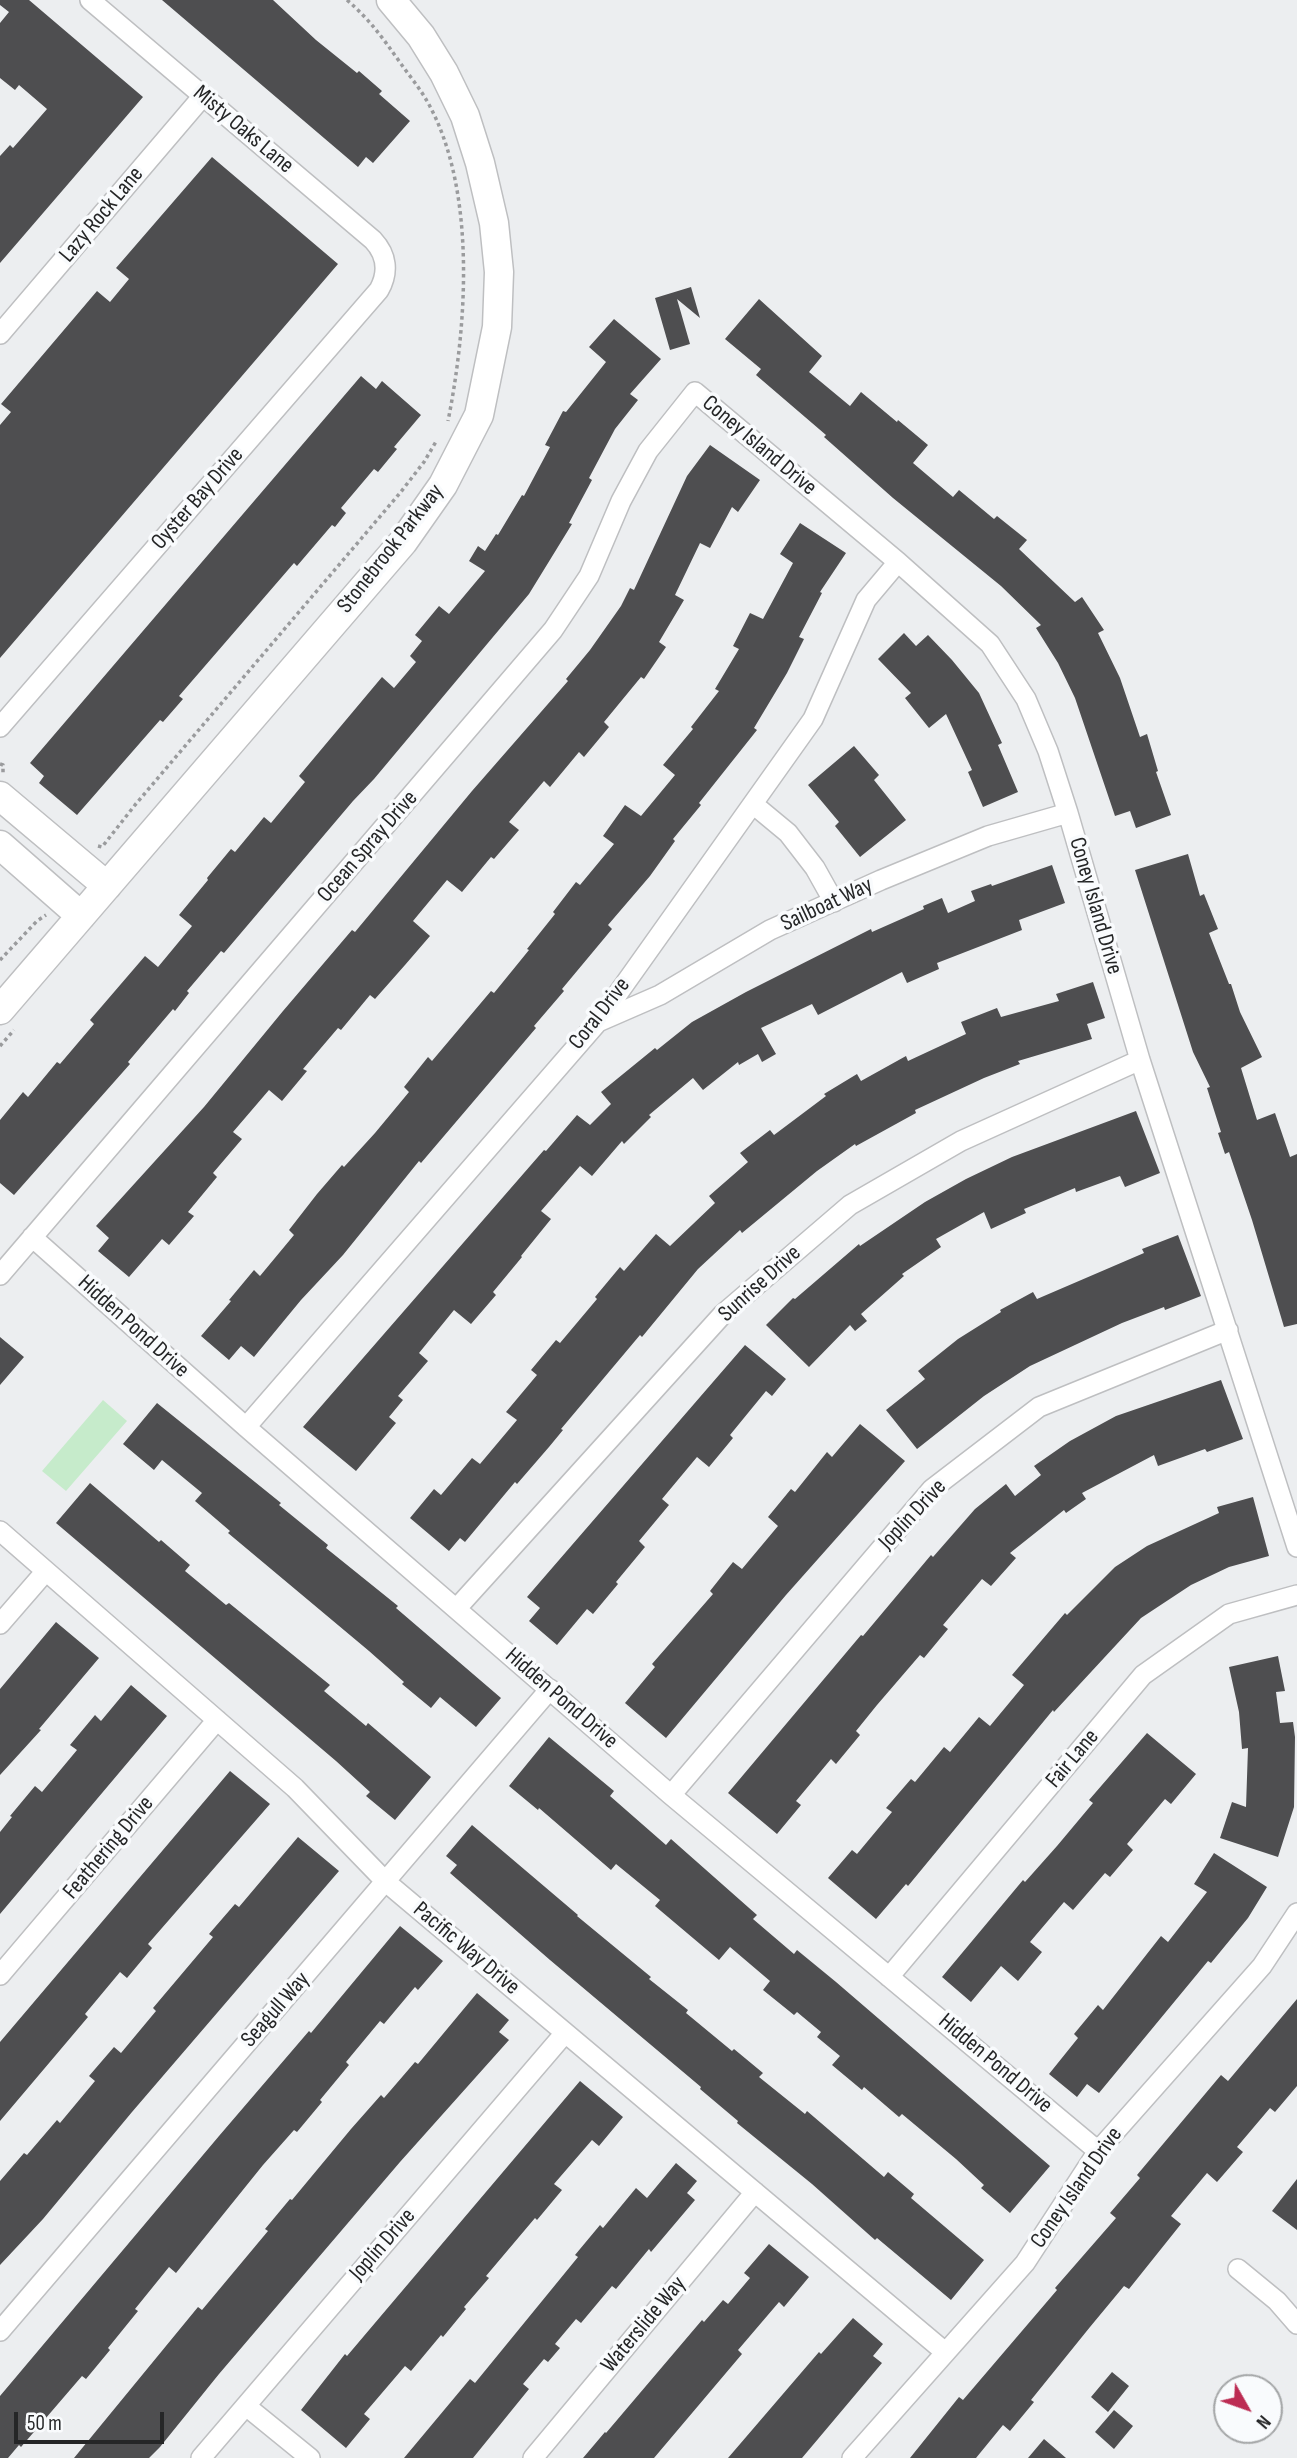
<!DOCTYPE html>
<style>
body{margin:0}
#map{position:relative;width:1297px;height:2458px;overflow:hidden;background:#eceef0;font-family:"Sofia Sans Condensed",sans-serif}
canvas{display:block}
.north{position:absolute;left:1213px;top:2374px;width:70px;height:70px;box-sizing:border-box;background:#f9fbfd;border:2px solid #a4a6a7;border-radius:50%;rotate:130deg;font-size:19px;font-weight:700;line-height:28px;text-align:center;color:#252627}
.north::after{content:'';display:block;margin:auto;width:24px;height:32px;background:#bc2c53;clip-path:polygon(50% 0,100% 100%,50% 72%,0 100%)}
.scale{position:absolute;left:14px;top:2412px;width:150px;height:32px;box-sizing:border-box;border:4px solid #252627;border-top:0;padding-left:9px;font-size:21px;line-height:24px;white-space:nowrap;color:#252627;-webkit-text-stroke:5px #f9fbfd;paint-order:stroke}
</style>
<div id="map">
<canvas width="1297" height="2458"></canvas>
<div class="north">N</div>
<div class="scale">50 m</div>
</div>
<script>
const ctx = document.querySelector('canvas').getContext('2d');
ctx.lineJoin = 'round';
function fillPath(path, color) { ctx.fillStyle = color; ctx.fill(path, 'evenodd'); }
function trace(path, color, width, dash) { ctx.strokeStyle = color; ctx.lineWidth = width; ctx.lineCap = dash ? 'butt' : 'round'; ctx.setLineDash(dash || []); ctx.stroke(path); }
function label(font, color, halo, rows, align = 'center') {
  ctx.font = font + ' "Sofia Sans Condensed",sans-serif'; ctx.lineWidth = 7; ctx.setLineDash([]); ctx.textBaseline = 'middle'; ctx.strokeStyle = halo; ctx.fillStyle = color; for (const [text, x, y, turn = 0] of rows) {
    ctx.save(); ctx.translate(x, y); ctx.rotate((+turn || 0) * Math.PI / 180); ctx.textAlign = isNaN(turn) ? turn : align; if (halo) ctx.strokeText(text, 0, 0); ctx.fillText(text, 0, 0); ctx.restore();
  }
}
const green = new Path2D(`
 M103,1400L127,1421L66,1491L42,1471Z`);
const building = new Path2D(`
 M0,0H29L143,97L0,263V156L10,145L13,148L47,109L19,85L15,90L0,78V23L9,12L0,5Z
 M162,0H273L316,40L357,73L359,71L382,91L379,94L410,121L373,163L366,157L358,167Z
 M212,157L338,264L0,658V425L11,412L1,404L97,291L110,302L129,279L116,268Z
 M691,287L700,318L677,299L690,344L670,350L655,298Z
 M759,299L822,356L809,372L850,406L861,392L897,422L898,420L928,445L913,463L953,497L959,490L994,519L997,516L1027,540L1019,549L1075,602L1082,597L1104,630L1098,633L1120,678L1140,737L1147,734L1158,771L1156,772L1171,815L1136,828L1130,811L1115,816L1075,698L1058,663L1036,628L1041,625L1001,586L893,498L824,437L826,435L756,375L761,369L725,339Z
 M614,319L661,359L630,394L638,400L615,429L589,478L592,480L569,523L572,524L529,594L374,779L353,801L224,953L221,951L187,991L189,993L175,1011L173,1009L128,1062L130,1064L14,1195L0,1183V1120L23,1092L28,1097L57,1062L60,1064L94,1024L90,1020L145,956L158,967L192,926L179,915L208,880L207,878L231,849L235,852L264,817L271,823L305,782L299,776L382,677L394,688L416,662L410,656L422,641L415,635L439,606L449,614L485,571L469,561L478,546L485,551L496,534L498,535L522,495L524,496L550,447L545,445L563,411L566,412L606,362L589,347Z
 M361,376L376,389L382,381L421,415L394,447L397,449L378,472L374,469L341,508L346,513L335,527L332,525L297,566L294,563L179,696L183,699L163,722L160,720L77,815L39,783L44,776L30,763Z
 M710,445L760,480L738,512L732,507L710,548L700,543L675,595L684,600L659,642L666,647L644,679L641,677L604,722L609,727L584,757L579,752L550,787L544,781L509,822L519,830L494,859L491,857L462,892L447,880L413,921L430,936L405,965L375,999L370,995L341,1030L338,1028L303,1069L307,1071L282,1101L269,1090L233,1132L242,1139L213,1173L217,1177L188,1212L194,1216L169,1245L162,1239L129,1277L98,1251L109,1238L96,1226L204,1107L283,1011L352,930L355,932L472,791L568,681L566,679L590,650L621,606L630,588L634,590L687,476Z
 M800,523L846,553L820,592L822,593L799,637L804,639L787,673L754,728L757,730L699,803L701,805L673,839L675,841L650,876L608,925L612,929L562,989L564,991L534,1026L536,1028L421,1163L419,1161L343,1255L301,1300L254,1357L241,1346L229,1360L201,1336L231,1301L229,1300L254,1270L260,1276L294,1235L289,1230L317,1194L342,1165L344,1167L375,1133L409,1092L404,1087L428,1057L432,1061L491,991L494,993L529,950L527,949L555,914L553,912L576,882L580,885L614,844L603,836L625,805L641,816L675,775L663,765L693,729L691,727L719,691L715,689L739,649L733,646L750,613L763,619L793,563L780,554Z
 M904,633L916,646L928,635L952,660L979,693L1002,743L998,745L1018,792L983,807L968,772L972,770L946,714L929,728L905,698L911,693L878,659Z
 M854,746L879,775L874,780L906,820L860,857L835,826L839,822L808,785Z
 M1188,854L1200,896L1204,894L1218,929L1209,933L1229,984H1231L1240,1012L1262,1057L1241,1068L1257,1120L1275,1113L1290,1157L1297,1154V1324L1284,1327L1252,1220L1229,1152L1225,1154L1218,1133L1221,1132L1207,1088L1210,1087L1193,1052L1135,870Z
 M1052,865L1065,903L1019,920L1022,930L937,963L939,969L907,983L902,972L818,1015L812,1004L761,1028L776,1054L762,1062L758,1054L739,1065L738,1062L703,1090L693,1078L649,1115L651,1117L624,1144L622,1141L592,1176L580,1166L541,1211L551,1219L521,1256L522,1257L493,1292L496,1295L471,1324L454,1310L419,1353L428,1361L398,1396L403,1400L389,1417L396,1423L356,1471L303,1427L544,1150L546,1151L577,1115L590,1125L611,1104L601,1092L655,1048L657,1050L692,1022L746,992L871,929L872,932L924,909L923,906L942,898L948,913L975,901L971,891L991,884L992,886Z
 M1093,982L1105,1018L1087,1024L1092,1039L1018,1061L1020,1064L984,1078L915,1110L916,1113L856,1146L855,1144L817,1171L742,1233L740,1230L698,1269L642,1337L640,1335L561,1429L563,1430L549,1447L517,1484L515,1482L465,1542L460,1538L449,1551L410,1518L434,1489L441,1495L472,1458L480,1464L517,1420L506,1412L537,1375L531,1370L556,1340L560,1343L597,1299L595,1297L620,1267L624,1271L656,1234L670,1246L715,1203L709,1196L748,1162L740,1153L770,1130L774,1135L826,1096L824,1094L857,1074L861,1081L906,1056L908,1061L966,1034L961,1022L997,1008L1001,1017L1059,1001L1056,994Z
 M1136,1111L1160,1173L1125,1187L1120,1176L1076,1192L1075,1188L1024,1209L1026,1213L991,1229L984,1212L936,1239L941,1247L902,1274L904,1276L861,1314L867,1321L855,1331L850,1325L809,1367L766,1325L793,1298L795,1299L859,1244L860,1246L925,1202L966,1179L1012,1157Z
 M1178,1235L1201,1296L1165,1310L1164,1307L1122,1323L1030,1366L984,1396L917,1449L886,1410L925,1379L918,1371L958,1339L1001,1312L1000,1310L1033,1292L1037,1299L1144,1253L1142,1249Z
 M0,1337L24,1357L0,1385Z
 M745,1345L786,1379L772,1396L766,1391L730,1435L733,1438L709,1467L697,1457L662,1499L669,1505L639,1541L645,1547L616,1582L618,1584L593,1614L587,1609L557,1645L529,1621L540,1608L527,1597Z
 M1221,1380L1243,1439L1207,1452L1205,1449L1158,1466L1154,1455L1082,1493L1086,1499L1066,1513L1064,1510L1010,1553L1016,1558L991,1586L982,1579L943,1625L948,1629L924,1658L920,1655L877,1705L856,1731L860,1735L836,1764L831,1759L796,1801L801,1805L777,1834L728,1793L861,1635L863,1636L931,1555L933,1557L975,1509L1006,1484L1015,1496L1041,1475L1034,1466L1070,1441L1116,1416Z
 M157,1403L281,1503L279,1505L328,1545L326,1548L398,1606L396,1608L501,1698L476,1727L440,1697L431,1708L402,1684L404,1682L369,1651L228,1533L230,1531L195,1501L202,1493L162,1460L154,1470L123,1444Z
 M860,1424L905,1461L786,1595L666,1738L625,1703L655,1667L652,1664L713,1594L710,1591L733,1562L742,1569L778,1526L768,1517L791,1489L795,1492L827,1452L832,1457Z
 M90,1483L159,1542L161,1540L190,1565L185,1571L226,1605L229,1603L330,1685L324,1691L366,1726L368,1723L431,1777L395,1820L366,1796L370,1792L336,1761L56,1523Z
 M1253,1497L1269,1556L1229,1567L1191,1585L1141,1618L1054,1712L1053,1710L908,1886L906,1884L876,1919L828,1878L852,1850L857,1854L892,1812L886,1808L911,1779L915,1782L944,1747L950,1752L979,1717L990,1726L1024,1685L1012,1675L1065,1613L1067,1615L1115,1567L1147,1546L1219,1513L1217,1507Z
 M56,1622L99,1658L39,1729L41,1730L0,1775V1689Z
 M1278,1656L1285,1691L1276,1692L1280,1723L1293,1722L1295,1737L1294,1807L1278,1857L1220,1838L1232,1802L1246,1807L1248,1748L1242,1749L1239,1712L1229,1667Z
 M131,1685L167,1716L0,1914V1832L12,1817L10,1816L35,1786L42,1792L77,1750L70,1745L95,1715L101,1721Z
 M1147,1733L1196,1774L1171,1804L1165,1799L1127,1844L1133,1850L1110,1877L1105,1873L1073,1910L1064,1902L1030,1942L1042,1952L1018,1981L1001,1966L971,2002L942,1977L1023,1880L1025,1882L1057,1846L1093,1803L1089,1800Z
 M549,1737L614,1791L610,1796L666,1845L671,1839L757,1915L753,1919L794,1954L797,1950L836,1982L1050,2166L1010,2213L981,2188L984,2185L956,2159L902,2114L899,2117L864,2087L862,2090L832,2065L840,2056L817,2037L821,2032L797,2012L794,2015L763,1990L770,1981L730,1947L719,1960L655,1906L660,1900L616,1864L611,1870L539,1808L538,1810L509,1786Z
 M230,1771L270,1804L148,1944L152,1948L127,1978L120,1972L85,2014L88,2017L0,2121V2042Z
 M472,1825L578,1915L577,1916L651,1977L649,1979L688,2010L686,2013L732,2051L734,2049L763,2073L759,2077L805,2114L807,2111L884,2177L888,2172L914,2194L911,2198L984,2260L951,2300L877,2238L875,2240L812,2184L737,2123L738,2121L700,2089L701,2087L550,1960L450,1873L457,1865L446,1856Z
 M298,1837L339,1871L132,2112L43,2219L0,2265V2181L24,2153L27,2155L57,2120L60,2123L95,2081L89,2076L114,2047L121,2053L156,2011L153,2008L213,1937L209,1934L235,1904L239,1907Z
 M1214,1853L1267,1887L1248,1918L1211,1963L1208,1961L1099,2093L1087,2084L1077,2097L1049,2074L1078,2038L1074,2034L1098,2005L1103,2010L1161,1936L1168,1942L1207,1892L1194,1884Z
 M400,1926L443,1961L418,1990L415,1987L384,2024L380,2021L346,2062L349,2065L320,2100L322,2102L297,2132L294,2130L263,2165L176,2273L169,2267L135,2309L138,2311L108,2348L110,2350L86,2379L82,2376L21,2447L19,2445L8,2458H0V2396L219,2136L309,2031L311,2033Z
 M477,1993L509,2020L499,2032L509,2040L400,2162L219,2374L160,2447L149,2458H74L198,2307L202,2310L268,2231L265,2229L290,2199L292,2200L351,2129L381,2095L384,2098L415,2062L418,2064Z
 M1297,1999V2086L1275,2112L1270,2108L1237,2147L1243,2152L1217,2182L1207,2173L1171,2216L1181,2224L1129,2289L1124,2286L1090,2327L1031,2400L1034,2402L1010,2431L1003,2425L976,2458H910L959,2397L963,2400L1057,2290L1055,2288L1116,2218L1110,2213L1140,2178L1137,2175L1221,2075L1228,2081Z
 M580,2081L623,2117L599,2146L592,2140L554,2184L562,2190L537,2220L535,2218L486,2276L489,2278L464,2307L466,2309L443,2337L441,2335L411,2371L405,2366L364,2414L370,2419L346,2448L301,2410L345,2354L347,2356Z
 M676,2163L697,2181L687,2193L695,2200L651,2252L649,2249L616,2289L612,2286L581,2323L576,2319L555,2344L560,2348L548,2362L544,2359L523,2384L529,2389L473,2458H404L470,2379L475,2383L578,2257L575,2255L600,2225L603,2228L636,2188L647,2198Z
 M1297,2179V2230L1272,2211Z
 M769,2244L809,2277L784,2307L779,2302L738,2350L742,2354L654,2458H583L605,2432L606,2433L702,2320L704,2322L723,2300L728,2304L750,2278L744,2273Z
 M853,2318L883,2344L873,2356L882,2363L802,2458H728L819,2352L821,2354Z
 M1112,2372L1129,2386L1108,2412L1091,2397Z
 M1114,2410L1133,2426L1114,2449L1095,2432Z
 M1044,2439L1066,2458H1028Z`);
const path = new Path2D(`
 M347,0C370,20 382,37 399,61C408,74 419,87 427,101C477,189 467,326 448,421
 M0,764L3,765V774
 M98,846L102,847L135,805L400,493L424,462L437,440
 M0,960L37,921L46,915
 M0,1046L14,1030`);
const street = new Path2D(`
 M0,334L203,96
 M0,727L379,290C389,272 387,255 373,240L90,0
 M753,804L788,833L815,868L834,902
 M598,1022L660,995L770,930L881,880L988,836L1068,813
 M32,1237L246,1427L671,1795L1098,2151
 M0,1275L553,630L589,576L621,501L648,451L695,392L898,562L990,644L1026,699L1048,751L1068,813L1140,1060L1297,1547
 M246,1427L597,1023L813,719L866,600L898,562
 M0,1531L295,1788L386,1882L945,2352
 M457,1608L723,1314L850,1205L961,1141L1140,1060
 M0,1624L46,1571
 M671,1795L932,1489L1039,1407L1228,1330
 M0,1975L217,1720
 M889,1977L1143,1675L1229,1614L1297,1595
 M1238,2269L1277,2301L1297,2324
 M0,2331L550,1689
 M246,2406L310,2458
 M201,2458L565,2033
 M533,2458L755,2192
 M852,2458L1025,2263L1098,2151L1262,1966L1297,1913`);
const secondary = new Path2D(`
 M0,796L107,886
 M0,845L81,916
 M0,1010L403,542L443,485L479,415L497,327L499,272L494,223L480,163L465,116L444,73L421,36L391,0`);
const streetNames = [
 ["Misty Oaks Lane",243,130,40],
 ["Lazy Rock Lane",102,215,-50],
 ["Coney Island Drive",759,446,40],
 ["Oyster Bay Drive",198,499,-49],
 ["Stonebrook Parkway",391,549,-52],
 ["Ocean Spray Drive",368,847,-49],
 ["Sailboat Way",827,905,-25],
 ["Coney Island Drive",1095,906,74],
 ["Coral Drive",600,1014,-52],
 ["Sunrise Drive",760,1284,-42],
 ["Hidden Pond Drive",133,1327,42],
 ["Joplin Drive",913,1515,-47],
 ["Hidden Pond Drive",561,1699,41],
 ["Fair Lane",1073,1759,-50],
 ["Feathering Drive",109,1848,-50],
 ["Pacific Way Drive",466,1949,40],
 ["Seagull Way",276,2010,-49],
 ["Hidden Pond Drive",995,2064,40],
 ["Coney Island Drive",1077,2188,-55],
 ["Joplin Drive",383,2245,-49],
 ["Waterslide Way",644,2325,-50]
];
fillPath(green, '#c6ebcb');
fillPath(building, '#4e4e50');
trace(street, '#bebfc1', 22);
trace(secondary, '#bebfc1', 31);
trace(path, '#9a9b9d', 3.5, [3.5, 3.5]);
trace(street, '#fff', 19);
trace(secondary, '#fff', 28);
label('23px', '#252627', '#f9fbfd', streetNames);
</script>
